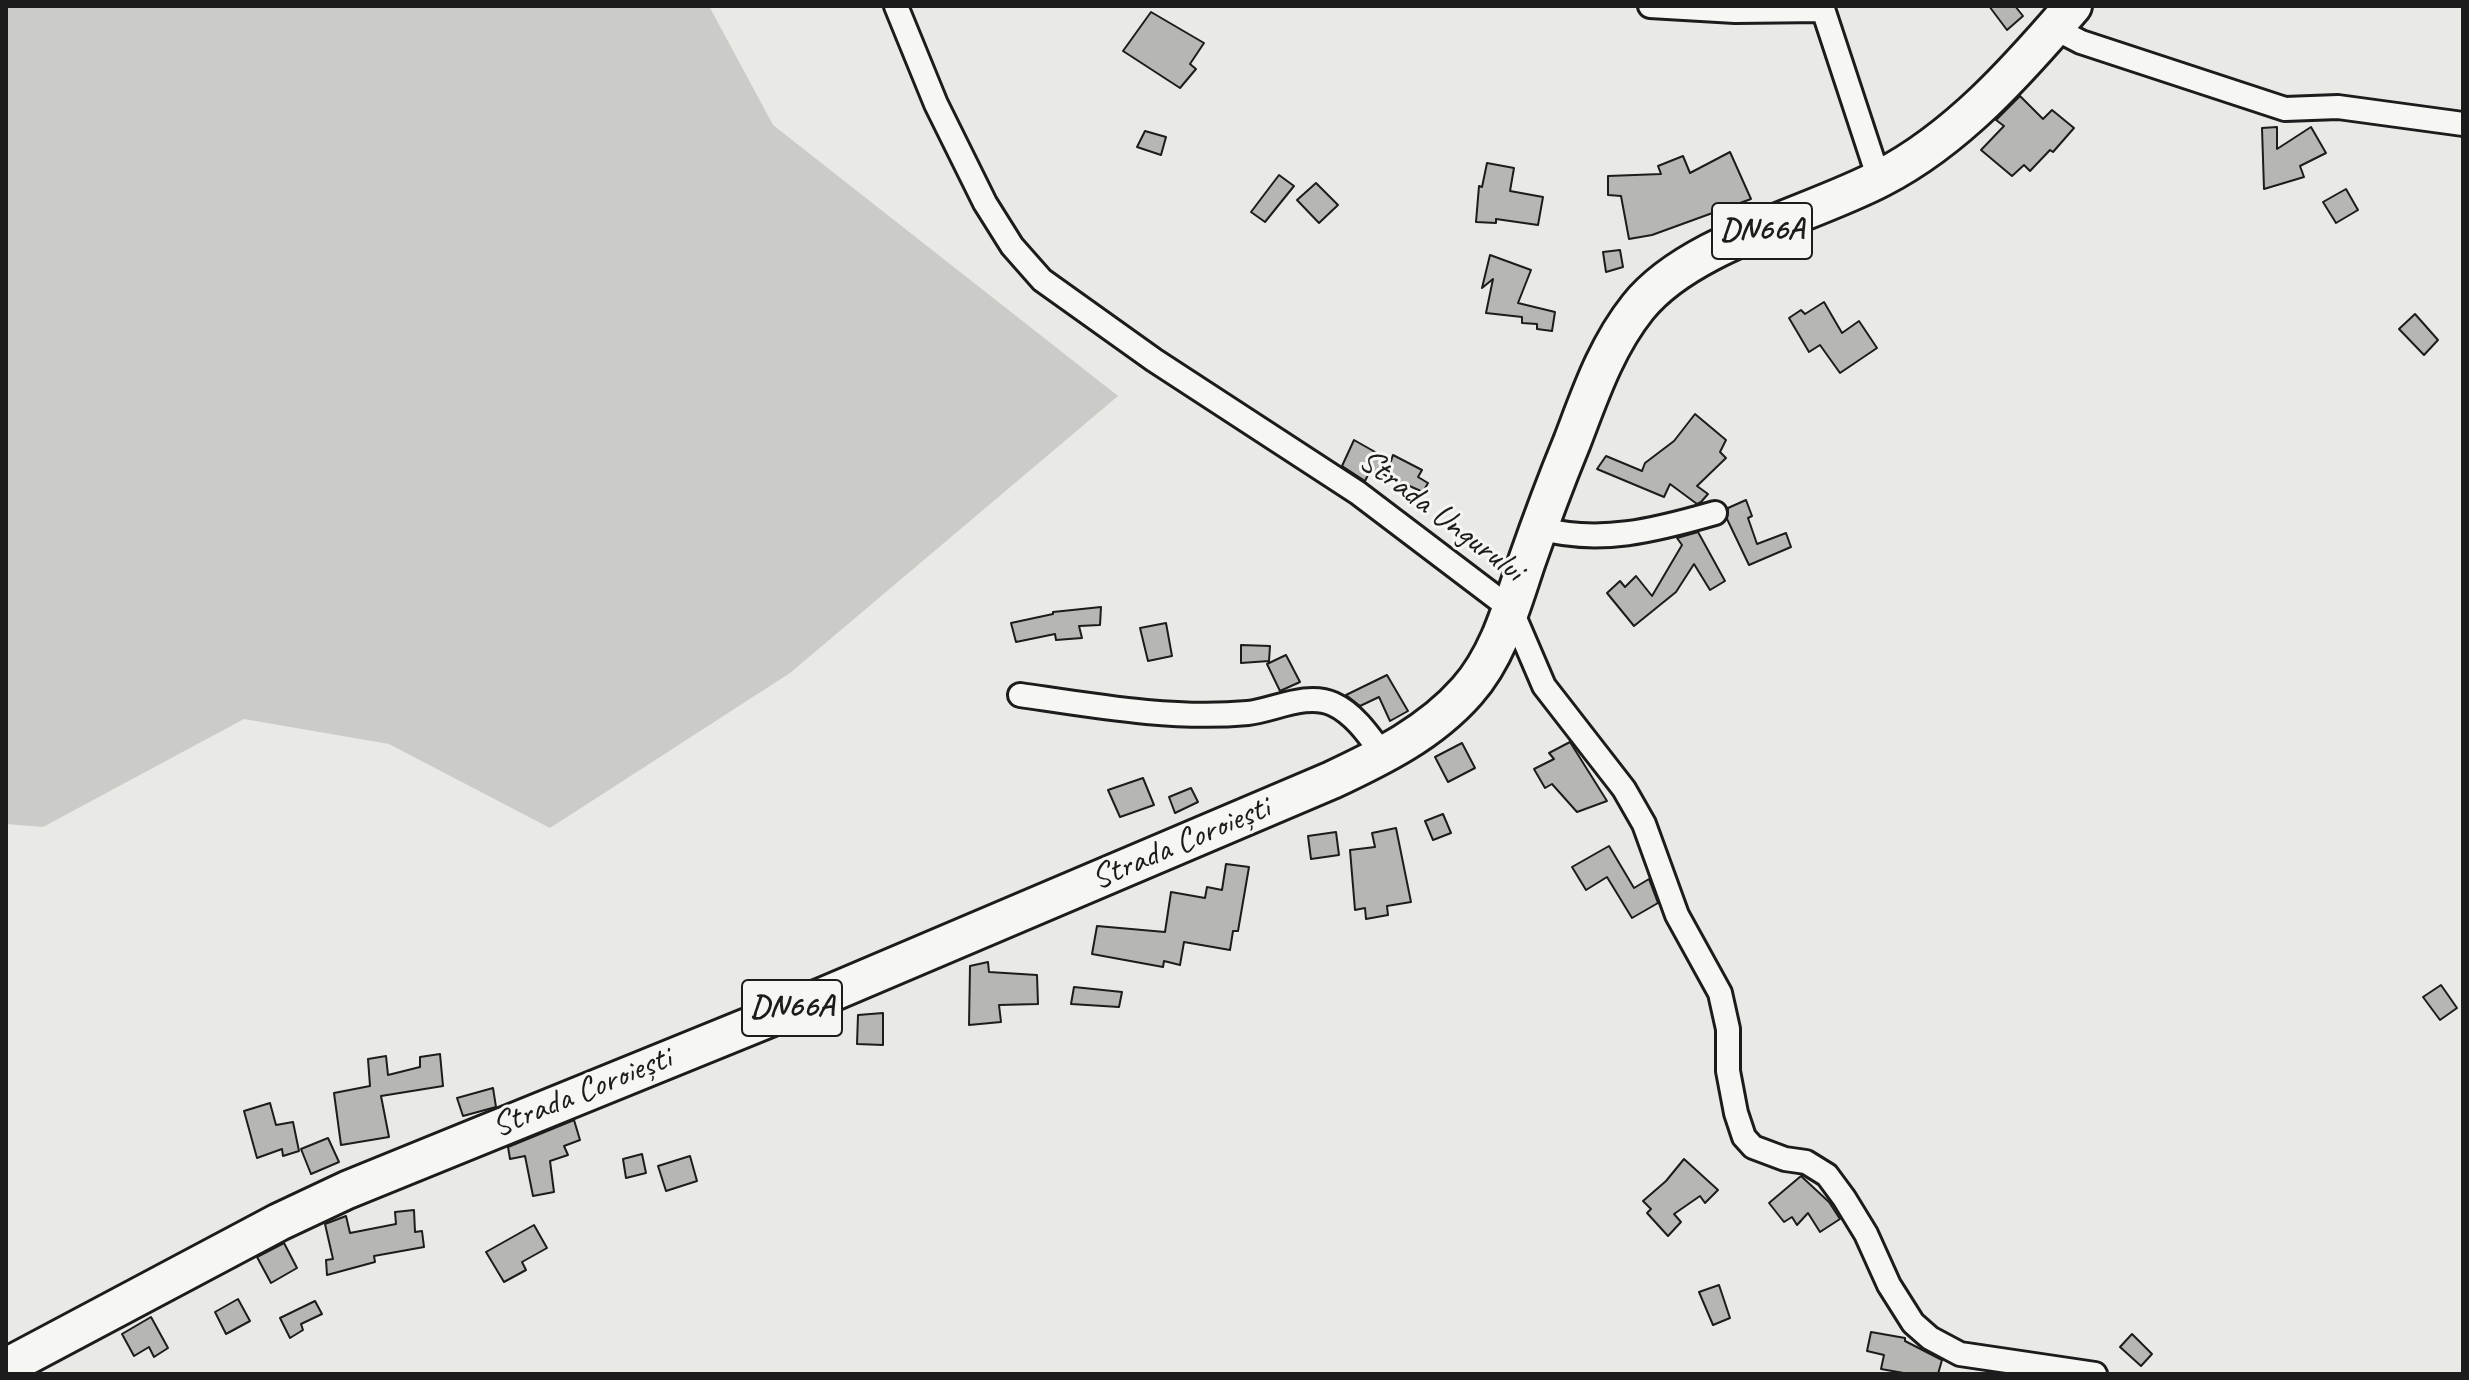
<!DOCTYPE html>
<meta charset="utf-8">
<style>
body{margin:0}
#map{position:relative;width:2469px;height:1380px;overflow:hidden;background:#e9e9e5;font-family:Caveat,sans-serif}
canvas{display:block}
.frame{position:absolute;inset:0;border:8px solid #1c1c1c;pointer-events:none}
</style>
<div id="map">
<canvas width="2469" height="1380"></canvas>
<div class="frame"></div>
</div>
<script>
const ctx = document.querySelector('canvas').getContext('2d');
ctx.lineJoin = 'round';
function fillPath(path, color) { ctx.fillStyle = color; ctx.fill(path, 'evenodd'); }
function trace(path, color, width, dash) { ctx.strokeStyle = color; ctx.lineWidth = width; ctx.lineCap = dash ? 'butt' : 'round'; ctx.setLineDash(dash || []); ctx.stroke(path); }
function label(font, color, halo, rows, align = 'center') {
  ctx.font = font + ' Caveat,sans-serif'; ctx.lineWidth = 6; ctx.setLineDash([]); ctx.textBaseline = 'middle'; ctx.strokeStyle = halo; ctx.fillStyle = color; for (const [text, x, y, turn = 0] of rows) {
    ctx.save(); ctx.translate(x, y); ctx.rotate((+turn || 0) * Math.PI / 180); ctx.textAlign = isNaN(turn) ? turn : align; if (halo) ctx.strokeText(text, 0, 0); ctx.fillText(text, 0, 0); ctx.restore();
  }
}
const green = new Path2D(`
 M6,6H709L773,125L1118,396L790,673L550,828L389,744L244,719L43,827L6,824Z`);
const building = new Path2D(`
 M1989,6H2015L2023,16L2007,30Z
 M1151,12L1204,43L1190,64L1196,69L1180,88L1123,51Z
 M2020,96L2043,119L2052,110L2074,128L2053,152L2050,150L2030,171L2024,165L2012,176L1981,150L2004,126L1996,120Z
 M2277,127V149L2311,127L2326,153L2300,166L2304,177L2264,189L2262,128Z
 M1145,131L1166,137L1161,155L1137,147Z
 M1730,152L1751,199L1652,235L1629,239L1621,196L1608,195V176L1661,174L1658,166L1683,156L1690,173Z
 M1487,163L1514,168L1510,191L1543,197L1538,225L1496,219V223L1476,222L1479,186L1482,187Z
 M1279,175L1294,186L1265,222L1251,212Z
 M1316,183L1338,205L1319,223L1297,200Z
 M2346,189L2358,210L2336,223L2323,202Z
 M1620,250L1623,267L1606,272L1603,252Z
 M1490,255L1531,270L1518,303L1555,312L1552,331L1537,329V324L1522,323V317L1486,313L1493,279L1482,288Z
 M1824,302L1842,333L1859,321L1877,348L1840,373L1820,345L1809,352L1789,318L1801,310L1805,314Z
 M2415,314L2438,340L2424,355L2399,329Z
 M1695,414L1726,440L1720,452L1726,458L1697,486L1708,494L1701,502L1697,504L1670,484L1664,497L1597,469L1606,456L1642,471L1645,463L1674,441Z
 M1354,440L1391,461L1393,455L1422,470L1418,477L1428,483L1423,492L1371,469L1365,481L1342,466Z
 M1746,500L1752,516L1748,518L1757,544L1786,533L1791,547L1749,565L1727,519L1728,508Z
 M1698,532L1725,581L1710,590L1694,564L1676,592L1634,626L1607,593L1620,581L1625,587L1636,576L1652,596L1682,545L1677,538Z
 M1101,607L1100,625L1079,626L1082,638L1056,640L1055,634L1016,642L1011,623L1053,614V612Z
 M1166,623L1172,656L1148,661L1140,628Z
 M1241,645L1270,646L1269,661L1241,663Z
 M1286,655L1300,682L1280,691L1267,664Z
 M1387,675L1408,711L1390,721L1379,697L1360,706L1346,695Z
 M1570,742L1607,801L1577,812L1552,784L1545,788L1534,769L1554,759L1549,753Z
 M1462,743L1475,768L1448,782L1435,757Z
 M1143,778L1154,805L1120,817L1108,790Z
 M1191,788L1198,802L1175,813L1169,797Z
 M1443,814L1451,833L1433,840L1425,821Z
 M1396,828L1411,902L1387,906L1388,915L1366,919L1365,908L1355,910L1350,850L1375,847L1372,833Z
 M1336,832L1339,855L1311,859L1308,836Z
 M1609,846L1634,888L1649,879L1658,903L1632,918L1607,877L1586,890L1572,867Z
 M1226,864L1249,867L1238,931H1233L1230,950L1184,942L1180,965L1164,961L1163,967L1092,954L1097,926L1165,932L1171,892L1205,898L1207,887L1222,890Z
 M988,962L989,972L1037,975L1038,1004L999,1005L1001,1022L969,1025L970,966Z
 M2441,985L2457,1008L2440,1020L2423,997Z
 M1074,987L1122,992L1119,1007L1071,1004Z
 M883,1013V1045L857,1044L858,1015Z
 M440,1054L443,1086L381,1096L389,1137L341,1145L334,1093L370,1086L368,1059L386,1056L388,1075L420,1067V1057Z
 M493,1088L496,1107L463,1116L457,1098Z
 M270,1103L276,1125L293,1122L299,1151L283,1156L282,1149L257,1158L244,1111Z
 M574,1120L580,1140L564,1146L568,1155L550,1161L554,1192L533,1196L525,1156L510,1159L508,1147Z
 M328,1138L339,1162L311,1174L301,1149Z
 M642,1154L646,1173L626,1178L623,1159Z
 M690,1156L697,1181L666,1191L658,1166Z
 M1684,1159L1718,1190L1705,1203L1700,1196L1674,1214L1681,1222L1668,1236L1647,1213L1651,1209L1643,1201L1666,1181Z
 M1801,1176L1829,1202L1840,1219L1820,1232L1808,1213L1797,1225L1792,1217L1784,1222L1769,1203Z
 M414,1210L415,1232L422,1231L424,1247L374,1256L375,1262L327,1275L326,1260L333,1259L325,1224L346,1216L350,1233L396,1224L395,1212Z
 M534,1225L547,1248L522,1262L526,1270L504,1282L486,1252Z
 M284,1243L297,1268L271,1283L257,1257Z
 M1719,1285L1730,1318L1713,1325L1699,1292Z
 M238,1299L250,1321L226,1334L215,1312Z
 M315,1301L322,1314L301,1324L303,1330L290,1338L280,1318Z
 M151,1317L168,1348L154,1357L149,1347L134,1356L122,1334Z
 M1871,1332L1905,1338V1341L1942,1360L1938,1374H1909L1881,1369L1884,1355L1867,1351Z
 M2132,1334L2152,1354L2141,1366L2120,1347Z`);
const street = new Path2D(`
 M896,6L936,104L985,203L1012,246L1042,280L1154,360L1358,493L1511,609L1544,686L1624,789L1644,824L1677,915L1720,993L1728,1029V1071L1736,1113L1744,1137L1753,1147L1785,1159L1806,1162L1827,1175L1844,1198L1866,1234L1889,1285L1913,1323L1930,1338L1960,1354L2095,1374
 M1650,6L1735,11L1823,10
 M1822,6L1879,179
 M2054,28L2081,42L2285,109L2338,107L2463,124
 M1539,528C1599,545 1656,530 1715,513
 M1020,695C1095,706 1173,720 1248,713C1274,710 1307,692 1333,704C1355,714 1370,737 1384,756`);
const primary = new Path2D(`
 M6,1367L279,1222L347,1190L824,996L1332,780C1381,757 1430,733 1467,691C1499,655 1512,605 1527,561C1541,521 1556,481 1572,442C1590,395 1606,347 1638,307C1689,243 1809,216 1881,178C1957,139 2018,70 2073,6`);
const shields = [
 [1762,231,100],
 [792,1008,100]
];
const shieldNames = [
 ["DN66A",1762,231],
 ["DN66A",792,1008]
];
const streetNames = [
 ["Strada Ungurului",1441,516,37],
 ["Strada Coroiești",1181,844,-23],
 ["Strada Coroiești",582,1093,-22]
];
fillPath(green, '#cbcbc7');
fillPath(building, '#b6b6b3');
trace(building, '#1c1c1c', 2);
trace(street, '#1c1c1c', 28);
trace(primary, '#1c1c1c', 42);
trace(street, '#f6f6f2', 22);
trace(primary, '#f6f6f2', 36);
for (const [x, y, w] of shields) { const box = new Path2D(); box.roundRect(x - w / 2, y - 28, w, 56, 6); ctx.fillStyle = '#f6f6f2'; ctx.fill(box); trace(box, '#1c1c1c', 2); }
label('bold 32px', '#1c1c1c', null, shieldNames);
label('34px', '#1c1c1c', '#f6f6f2', streetNames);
</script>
